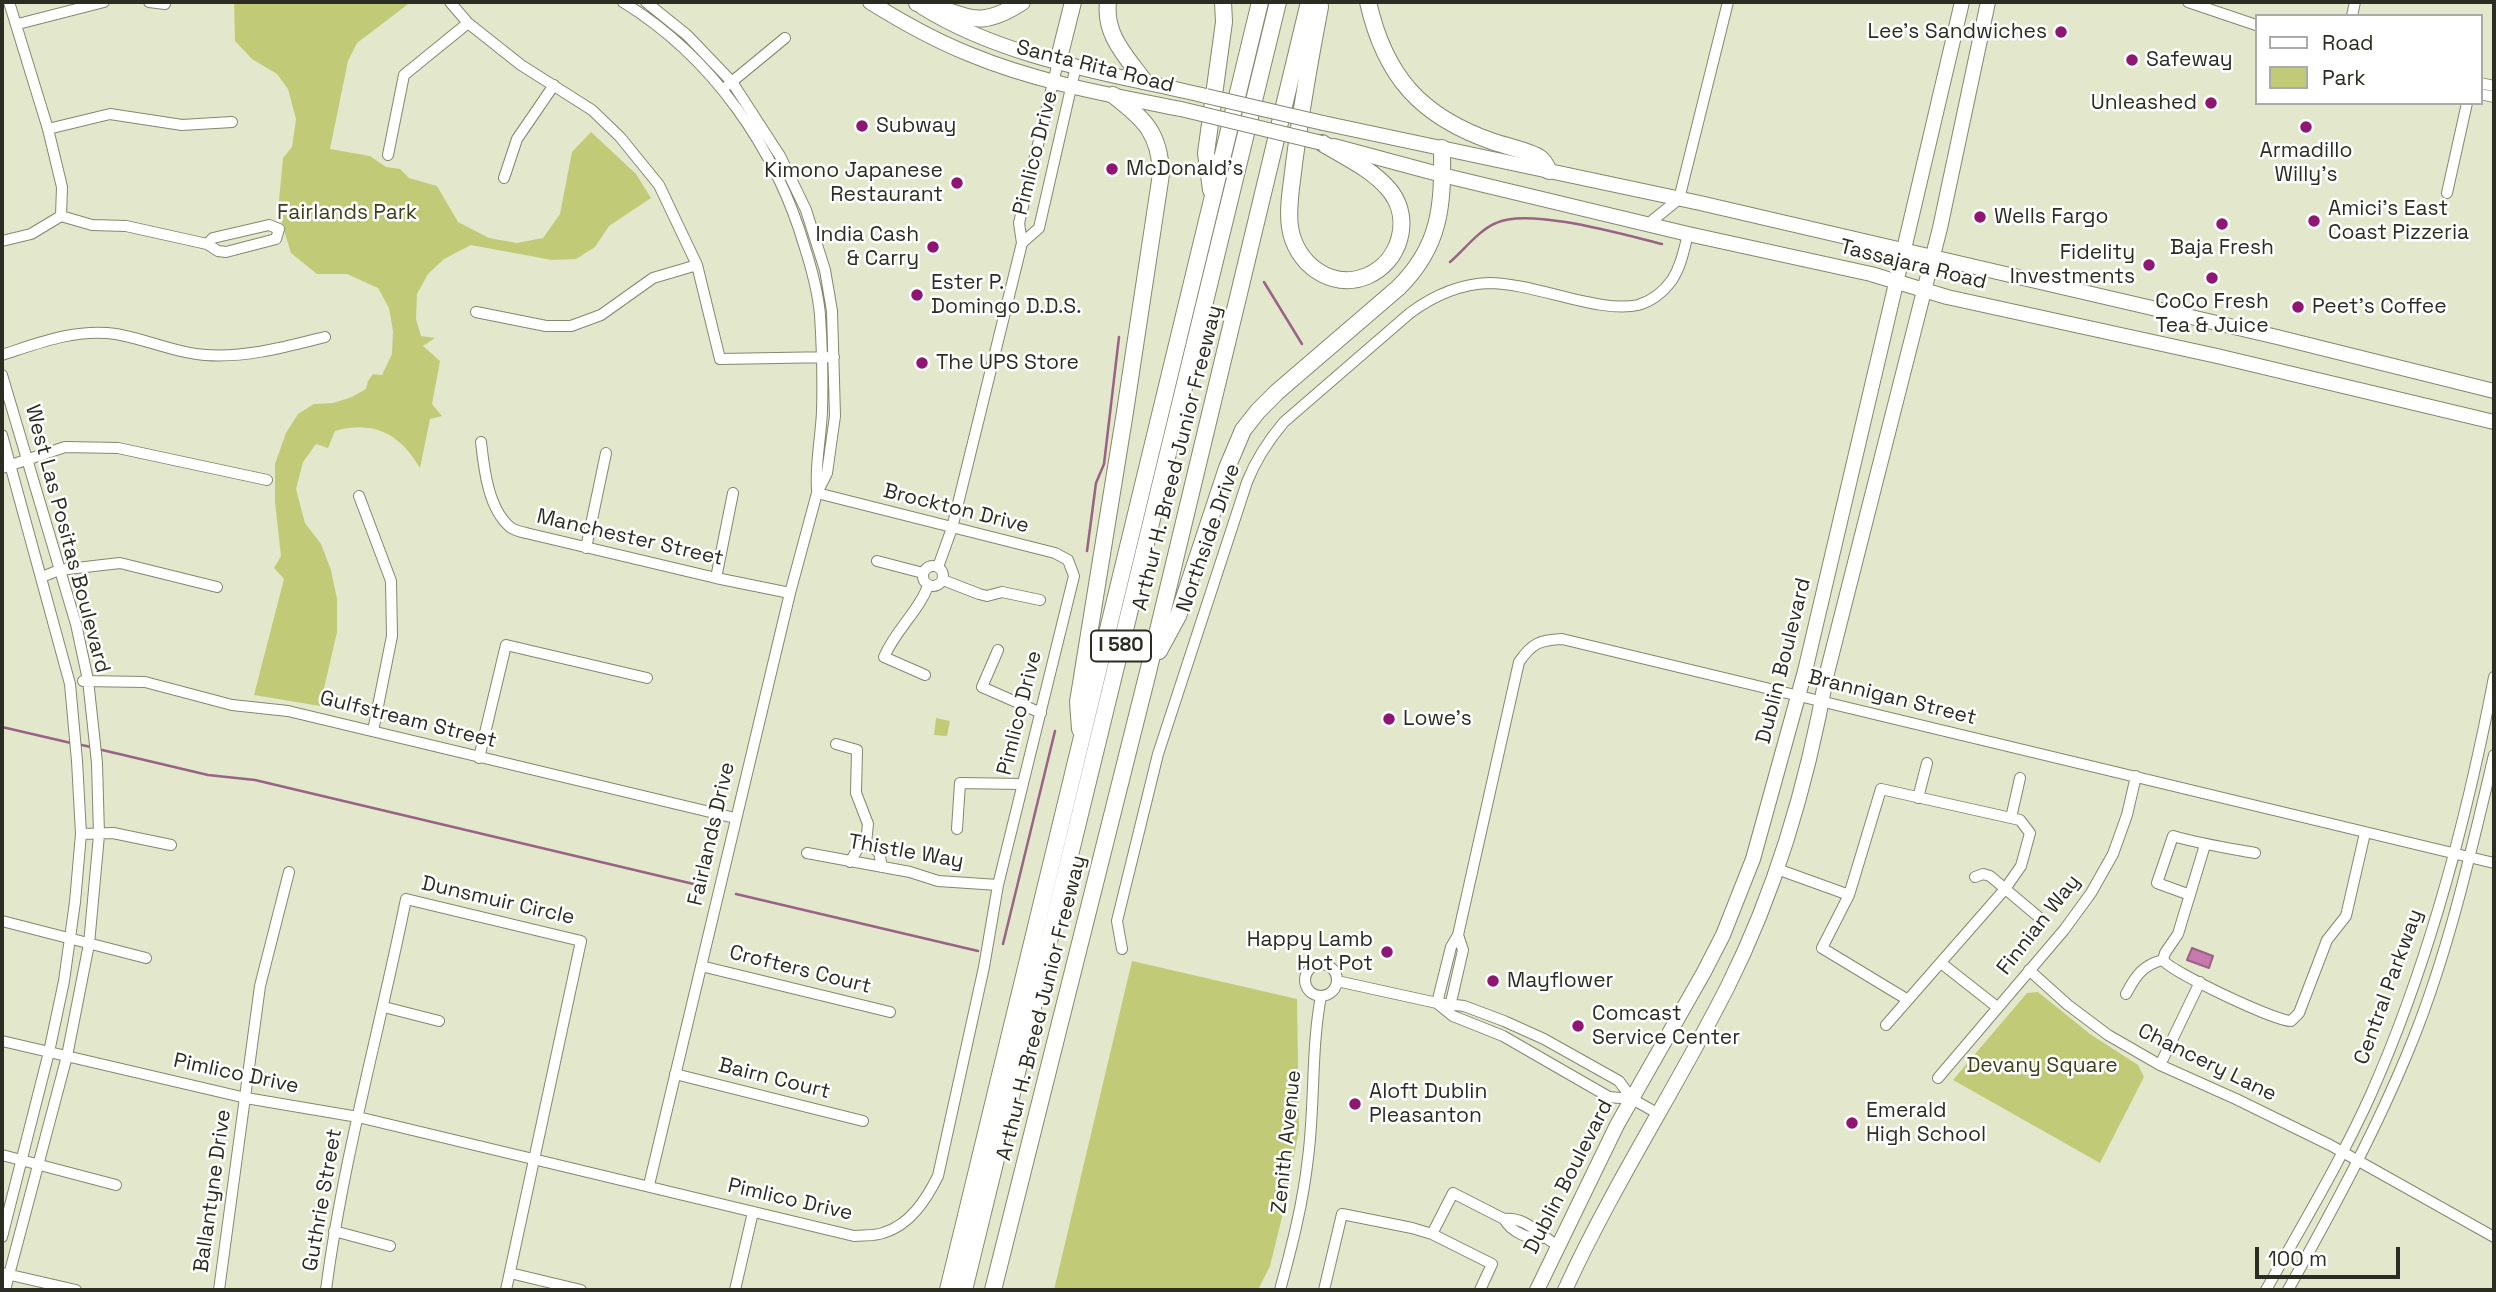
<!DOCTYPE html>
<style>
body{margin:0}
#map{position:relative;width:2496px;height:1292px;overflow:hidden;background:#e3e7cb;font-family:"Space Grotesk",sans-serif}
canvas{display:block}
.frame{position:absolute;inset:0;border:4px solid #2b2d22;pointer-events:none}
.legend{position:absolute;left:2255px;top:14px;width:228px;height:91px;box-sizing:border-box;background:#fff;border:2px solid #aaaba7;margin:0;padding:9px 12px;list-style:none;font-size:21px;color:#2b2d22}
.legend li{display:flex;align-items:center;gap:14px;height:35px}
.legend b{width:35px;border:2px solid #aaaba7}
.scale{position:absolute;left:2255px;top:1247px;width:145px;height:32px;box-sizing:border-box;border:4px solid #2b2d22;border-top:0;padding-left:9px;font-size:21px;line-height:24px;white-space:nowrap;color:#2b2d22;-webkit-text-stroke:5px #fff;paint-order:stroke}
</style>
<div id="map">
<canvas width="2496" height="1292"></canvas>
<div class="frame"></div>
<ul class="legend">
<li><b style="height:9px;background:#fff"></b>Road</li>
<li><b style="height:19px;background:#c1cb77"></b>Park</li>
</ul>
<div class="scale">100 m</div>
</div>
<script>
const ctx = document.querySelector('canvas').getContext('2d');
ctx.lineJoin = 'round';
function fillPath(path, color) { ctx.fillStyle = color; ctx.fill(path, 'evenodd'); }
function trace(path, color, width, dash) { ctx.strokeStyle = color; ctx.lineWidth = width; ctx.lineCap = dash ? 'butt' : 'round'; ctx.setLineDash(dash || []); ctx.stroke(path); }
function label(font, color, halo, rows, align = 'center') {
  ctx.font = font + ' "Space Grotesk",sans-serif'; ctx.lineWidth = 5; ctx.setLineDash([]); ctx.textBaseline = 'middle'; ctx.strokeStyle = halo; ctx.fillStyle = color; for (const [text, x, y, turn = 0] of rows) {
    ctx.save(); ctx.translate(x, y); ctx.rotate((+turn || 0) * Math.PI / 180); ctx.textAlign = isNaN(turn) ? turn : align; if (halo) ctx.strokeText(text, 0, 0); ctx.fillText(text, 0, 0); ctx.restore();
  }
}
const green = new Path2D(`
 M234,2H411L357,43L348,61L330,149L370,156L386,167L400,169L409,178L437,186L458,222L489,238L517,243L543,238L560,214L572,152L591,132L636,174L651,198L609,226L595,247L576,259L552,260L471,245L444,259L428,274L417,294L416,319L421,336L435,338L423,346L440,361L432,404L442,416L430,419L420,468C400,434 374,420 335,431L328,448L316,444L303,462L296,489L305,523L321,544L331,570L337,599V632L320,706L254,695L284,579L274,568L281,556L275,502V464L286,433L298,414L314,404L333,403L352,397L366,389L368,381L373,374L382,375L392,354L393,331L389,308L378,288L347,274H317L291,253L278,211L283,158L292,147L296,119L288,89L277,74L252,59L235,41Z
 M936,718L950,721L947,736L934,735Z
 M1132,961L1297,999L1299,1129L1285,1205L1270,1266L1258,1290H1054Z
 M2038,992L2090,1034L2138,1065L2144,1077L2100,1163L1953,1080L2027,993Z`);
const water = new Path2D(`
 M2192,948L2213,956L2209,968L2187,960Z`);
const stream = new Path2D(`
 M1450,262C1464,250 1479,230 1496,223C1529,207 1625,235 1662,244
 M1264,282L1302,344
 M1087,551L1096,483L1104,464L1119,337
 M2,727L71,743
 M77,744L91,747
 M98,749L208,775L255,780L702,886
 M736,894L978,951
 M1003,944L1055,731`);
const minor = new Path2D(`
 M9,2L48,129L62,187L61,216
 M149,2L165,4
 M450,2L468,23L521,65L592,110L620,137L659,185L697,265L720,359L834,357
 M623,2C712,57 776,148 805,248C812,270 818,292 820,315C822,347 823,379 822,411C821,438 815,463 817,490
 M646,2L687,35L732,82L780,156L806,210L825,270L832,311L835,416L827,473L817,493L790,593L649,1185
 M2188,2L2256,25
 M2352,16L2355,2
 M18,24L104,2
 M2480,83L2494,86
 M728,85L785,38
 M2480,94L2494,97
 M48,129L110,114L182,125L232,122
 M388,155L404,75L468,23
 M504,178L517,139L554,85
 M2447,193L2467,103
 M61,216L92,225L126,226L207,244L218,251L226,252L276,239L279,229L269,225L213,238L207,244
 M1648,224L1679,199L1728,2
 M2,241L31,234L61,216
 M1022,243L1039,228L1076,66
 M476,312L546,326H571L601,315L653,278L697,265
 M2,355C39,343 76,328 116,334C146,339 175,353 205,355C246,358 285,347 325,337
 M2,375L76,624L88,680L97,763L99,835L89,944L67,1056L5,1290
 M2,435L70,684L77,761L81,834L75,902L64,981L49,1052L2,1237
 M481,442C484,469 488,508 510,527C514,530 521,532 526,533L716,578L790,593
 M2,468L65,447L118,448L267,480
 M359,496L391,581L392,636L373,731
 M586,548L606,453
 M877,561L923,573
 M923 576a10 10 0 1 1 20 0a10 10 0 1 1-20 0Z
 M938,567L952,528L1022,243L1019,223L1058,62
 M42,577L59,570L120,563L217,587
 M716,578L733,493
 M943,580L979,594L987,596L1002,592L1040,600
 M998,650L982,687L1041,713
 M925,675L884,657C896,629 919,611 928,586
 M83,681L145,682L232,705L288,711L735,818
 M836,744L857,750L856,793L868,824L866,843
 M479,758L506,645L647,678
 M1918,798L1927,763
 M2011,818L2020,778
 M957,829L960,783L1022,784
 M81,834L113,833L171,845
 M2205,845L2178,934L2165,953L2163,960C2171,972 2275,1021 2291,1021L2299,1013L2327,940L2346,916L2365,833
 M807,853L910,872L938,881L998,885
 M850,862L860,845L866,843L879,852L882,867
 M1777,869L1849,895
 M1975,877L1983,874L1990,876L2041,919
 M2190,895L2157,883L2173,836C2201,844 2227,848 2255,853
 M2,921L146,958
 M1122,949L1117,921L1158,754L1247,482C1256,459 1268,441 1284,422L1410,313C1433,296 1460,284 1489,283C1534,283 1600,314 1638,305C1652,301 1664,291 1672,280C1681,266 1684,250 1688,234
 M1941,963L1997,1007
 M1305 980a16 16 0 1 1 32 0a16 16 0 1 1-32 0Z
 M701,966L890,1012
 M2029,970L2068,1005L2108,1035L2160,1065L2236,1099L2330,1145L2494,1237
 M1337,981L1437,1003L1464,1006L1504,1021L1544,1039L1619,1081L1632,1099L1657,1113
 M2126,994C2136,975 2143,965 2163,960
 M1437,1003L1451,947L1458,935L1519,662C1532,643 1540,640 1562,639L2494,863
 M1437,1003L1453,1016L1503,1036L1609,1097L1632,1099
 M384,1007L439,1021
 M1449,1011L1463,950L1458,935
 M1886,1025L2005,889L2021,866L2030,833L2020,820L1881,789L1849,895L1822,948L1908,1000
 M2,1041L246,1098L358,1117L854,1236C864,1235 875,1236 883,1233C910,1225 926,1200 938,1176L984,967L998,885L1074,576L1068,560L1055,553L817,493
 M2160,1065L2200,982
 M675,1074L863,1121
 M1938,1078L2064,930L2091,893L2113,854L2127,815L2136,776
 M2,1155L116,1185
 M334,1231L390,1246
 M1432,1234L1453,1193L1504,1219
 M1543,1238C1529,1240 1511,1232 1504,1219C1526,1216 1540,1236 1557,1245
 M2,1273L76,1290
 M510,1273L581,1290
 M219,1290L260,986L289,872
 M326,1290C343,1158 380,1029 406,899L581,941L506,1290
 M735,1290L753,1212
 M1280,1290C1292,1246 1303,1203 1308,1158C1315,1104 1311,1049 1321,996
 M1324,1290L1342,1214L1412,1228L1432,1234L1492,1264L1480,1290
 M2266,1290C2302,1225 2341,1161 2371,1094C2430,961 2467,819 2494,677
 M2288,1290C2333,1209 2377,1129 2412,1042C2449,950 2471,852 2494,755`);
const major = new Path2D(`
 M870,2C902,22 934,40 969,54C1036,82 1110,95 1181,109
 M922,7C1007,60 1110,73 1206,96
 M1323,123L1700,203L2277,337L2494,391
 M1334,146L1442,175L1688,234L1871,274L1947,297L2217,356L2494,422
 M1537,1290L1617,1125L1704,972L1723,935L1753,859L1805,671L1962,2
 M1565,1290C1613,1185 1676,1089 1728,986C1777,888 1808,780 1827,673L1940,228L1988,2`);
const highway = new Path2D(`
 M1108,2C1104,35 1126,56 1144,81
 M1319,2L1320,7C1310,59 1301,111 1294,164C1292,184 1287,207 1290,227C1295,263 1331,291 1367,276C1400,262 1412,220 1391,192C1374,170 1345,157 1322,143
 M1368,2C1385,77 1421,117 1494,142C1506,146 1530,151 1540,158C1544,161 1547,167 1549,171
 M917,3C966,11 973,34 1022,2
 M1058,62L1073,2
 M1211,190L1206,153L1224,22L1223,2
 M1159,651L1178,616L1227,468L1243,430L1258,411L1277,392L1398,288C1441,246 1443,205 1442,148
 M1080,729L1078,702L1125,412L1161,174C1160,133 1144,119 1113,95
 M948,1290L1260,2
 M964,1290L1278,2
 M993,1290L1148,672L1309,2`);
const majorBridge = new Path2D(`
 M1206,96L1323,123
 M1181,109L1322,143`);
const markers = [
 [2061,32,7,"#901674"],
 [2132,60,7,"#901674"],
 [2211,103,7,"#901674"],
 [862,126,7,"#901674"],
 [2306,127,7,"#901674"],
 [1112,169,7,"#901674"],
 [957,183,7,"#901674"],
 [1980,217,7,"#901674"],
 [2314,221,7,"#901674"],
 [2222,224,7,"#901674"],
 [933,247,7,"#901674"],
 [2149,265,7,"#901674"],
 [2212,278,7,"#901674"],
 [917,295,7,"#901674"],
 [2298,307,7,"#901674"],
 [922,363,7,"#901674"],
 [1389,719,7,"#901674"],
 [1387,952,7,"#901674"],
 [1493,981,7,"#901674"],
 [1578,1026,7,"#901674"],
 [1355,1104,7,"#901674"],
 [1852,1123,7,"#901674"]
];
const shields = [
 [1121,646,60]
];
const shieldNames = [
 ["I 580",1121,646]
];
const poiNames = [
 ["Lee's Sandwiches",2047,32,"right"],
 ["Safeway",2146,60],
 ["Unleashed",2197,103,"right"],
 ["Subway",876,126],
 ["Armadillo",2306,151,"center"],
 ["Willy's",2306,175,"center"],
 ["McDonald's",1126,169],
 ["Kimono Japanese",943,171,"right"],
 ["Restaurant",943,195,"right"],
 ["Amici's East",2328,209],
 ["Coast Pizzeria",2328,233],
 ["Wells Fargo",1994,217],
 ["India Cash",919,235,"right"],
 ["& Carry",919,259,"right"],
 ["Baja Fresh",2222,248,"center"],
 ["Fidelity",2135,253,"right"],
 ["Investments",2135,277,"right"],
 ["Ester P.",931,283],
 ["Domingo D.D.S.",931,307],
 ["CoCo Fresh",2212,302,"center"],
 ["Tea & Juice",2212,326,"center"],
 ["Peet's Coffee",2312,307],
 ["The UPS Store",936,363],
 ["Lowe's",1403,719],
 ["Happy Lamb",1373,940,"right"],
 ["Hot Pot",1373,964,"right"],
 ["Mayflower",1507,981],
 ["Comcast",1592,1014],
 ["Service Center",1592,1038],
 ["Aloft Dublin",1369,1092],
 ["Pleasanton",1369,1116],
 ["Emerald",1866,1111],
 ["High School",1866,1135]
];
const streetNames = [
 ["Santa Rita Road",1095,67,14],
 ["Pimlico Drive",1036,153,-76],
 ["Tassajara Road",1913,265,14],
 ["Arthur H. Breed Junior Freeway",1178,458,-76],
 ["Brockton Drive",956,509,14],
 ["Manchester Street",630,538,13],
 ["Northside Drive",1209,538,-71],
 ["West Las Positas Boulevard",67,539,75],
 ["Dublin Boulevard",1784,661,-76],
 ["Brannigan Street",1892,698,14],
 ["Pimlico Drive",1020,713,-76],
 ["Gulfstream Street",408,720,14],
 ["Fairlands Drive",712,834,-77],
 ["Thistle Way",906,852,10],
 ["Dunsmuir Circle",498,901,13],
 ["Finnian Way",2039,925,-52],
 ["Crofters Court",800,970,14],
 ["Central Parkway",2389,987,-70],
 ["Arthur H. Breed Junior Freeway",1042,1008,-76],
 ["Chancery Lane",2207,1063,26],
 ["Pimlico Drive",236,1074,12],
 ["Bairn Court",774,1079,14],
 ["Zenith Avenue",1287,1142,-84],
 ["Dublin Boulevard",1569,1177,-63],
 ["Ballantyne Drive",213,1191,-82],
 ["Guthrie Street",323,1200,-80],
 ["Pimlico Drive",790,1200,13]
];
const parkNames = [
 ["Fairlands Park",347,213],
 ["Devany Square",2042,1066]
];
fillPath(green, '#c1cb77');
fillPath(water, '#c87aaf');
trace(water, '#996385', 2);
trace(stream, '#996385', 2.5);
trace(minor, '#84886e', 12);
trace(major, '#84886e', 16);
trace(highway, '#84886e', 18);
trace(minor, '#fff', 10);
trace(major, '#fff', 14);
trace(highway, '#fff', 16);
trace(majorBridge, '#84886e', 16, []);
trace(majorBridge, '#fff', 14);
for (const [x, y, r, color] of markers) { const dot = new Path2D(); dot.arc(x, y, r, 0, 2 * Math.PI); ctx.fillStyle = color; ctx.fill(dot); trace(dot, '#fff', 2.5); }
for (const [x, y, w] of shields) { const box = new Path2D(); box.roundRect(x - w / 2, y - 15.5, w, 31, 5); ctx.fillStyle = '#fff'; ctx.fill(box); trace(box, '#2b2d22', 2); }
label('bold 19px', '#2b2d22', null, shieldNames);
label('21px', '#2b2d22', '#fff', poiNames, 'left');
label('21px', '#2b2d22', '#fff', streetNames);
label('21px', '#3c4019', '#fff', parkNames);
</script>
